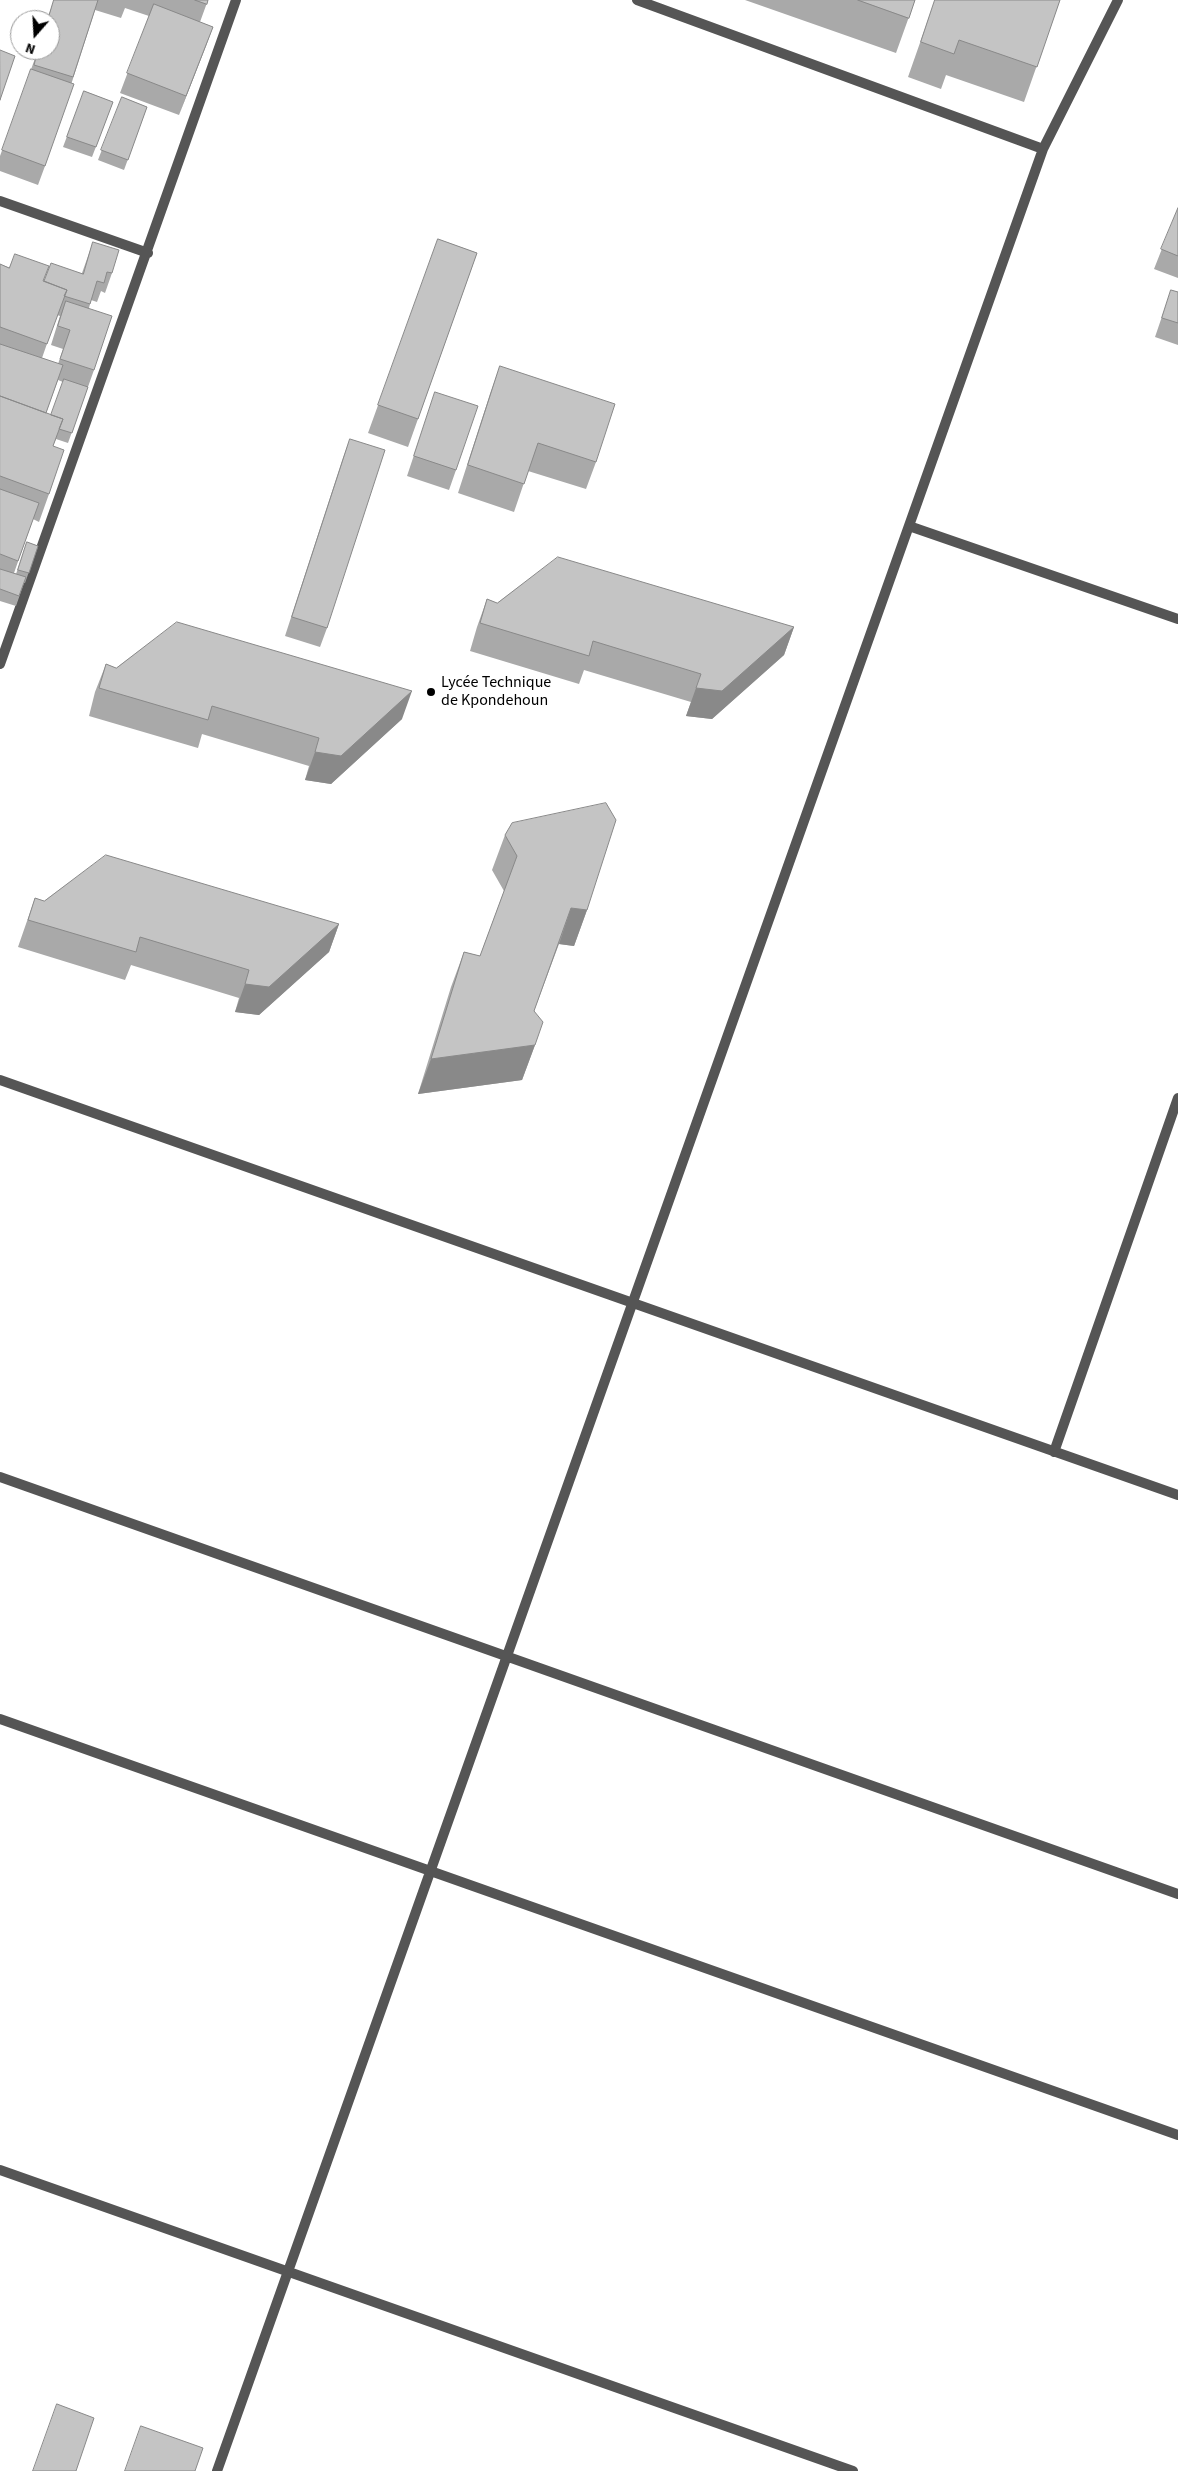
<!DOCTYPE html>
<meta charset="utf-8">
<style>
body{margin:0}
#map{position:relative;width:1178px;height:2471px;overflow:hidden;background:#fff;font-family:"Source Sans 3",sans-serif}
canvas{display:block}
.north{position:absolute;left:10px;top:10px;width:50px;height:50px;box-sizing:border-box;background:#fff;border:1px solid #999;border-radius:50%;rotate:199deg;font-size:14px;font-weight:700;line-height:20px;text-align:center;color:#000}
.north::after{content:'';display:block;margin:auto;width:18px;height:22px;background:#000;clip-path:polygon(50% 0,100% 100%,50% 72%,0 100%)}
</style>
<div id="map">
<canvas width="1178" height="2471"></canvas>
<div class="north">N</div>
</div>
<script>
const ctx = document.querySelector('canvas').getContext('2d');
ctx.lineJoin = 'round';
function trace(path, color, width, dash) { ctx.strokeStyle = color; ctx.lineWidth = width; ctx.lineCap = dash ? 'butt' : 'round'; ctx.setLineDash(dash || []); ctx.stroke(path); }
function fillPath(path, color) { ctx.fillStyle = color; ctx.fill(path, 'evenodd'); }
function label(font, color, halo, rows, align = 'center') {
  ctx.font = font + ' "Source Sans 3",sans-serif'; ctx.lineWidth = 4; ctx.setLineDash([]); ctx.textBaseline = 'middle'; ctx.strokeStyle = halo; ctx.fillStyle = color; for (const [text, x, y, turn = 0] of rows) {
    ctx.save(); ctx.translate(x, y); ctx.rotate((+turn || 0) * Math.PI / 180); ctx.textAlign = isNaN(turn) ? turn : align; if (halo) ctx.strokeText(text, 0, 0); ctx.fillText(text, 0, 0); ctx.restore();
  }
}
const street = new Path2D(`
 M637,0L1043,149
 M0,201L148,253
 M909,526L1178,619
 M0,664L236,0
 M0,1080L1178,1495
 M1054,1452L1178,1098
 M0,1477L1178,1894
 M0,1719L1178,2135
 M0,2170L853,2471
 M217,2471L1043,149L1118,0`);
const wall = new Path2D(`
 M54,0H208L200,22L213,27L179,115L120,93L149,16L125,8L121,18L95,10L45,166L38,185L0,171V156L38,50H50V20H47Z
 M745,0H915L896,53Z
 M935,0H1060L1024,102L946,75L941,89L908,77Z
 M84,91L113,102L92,157L63,147Z
 M122,97L147,107L124,170L98,160Z
 M1178,208V278L1154,269Z
 M438,239L477,253L408,447L368,433Z
 M93,242L112,273L105,293L101,291L97,302L91,300L89,308L94,370L68,443L56,439L53,446L49,494L39,522L33,519L14,573L16,574L27,542L38,546L25,583H24L16,606L0,601V264L44,281L82,273ZM57,315L60,316L51,345L63,349L58,364L42,358ZM58,380L63,382L51,415L46,413Z
 M1171,290L1178,292V345L1155,337Z
 M500,366L596,462L586,489L528,471L514,512L458,493L490,394Z
 M435,392L456,470L449,490L407,476Z
 M350,439L327,628L320,647L285,636L343,458Z
 M487,599L497,603L794,627L784,655L712,719L686,716L691,702L584,670L579,684L470,651L477,627Z
 M106,664L116,668L402,719L331,784L305,780L309,766L202,734L198,748L89,716L95,692Z
 M505,835L587,910L574,946L559,944L534,1011L535,1045L522,1080L418,1094L451,987L464,952L480,956L504,891L492,870Z
 M35,898L44,901L339,924L329,952L259,1015L235,1012L239,998L131,965L125,980L18,947Z`);
const shadedWall = new Path2D(`
 M213,27L206,46L179,115L186,96Z
 M794,627L784,655L712,719L686,716L696,688Z
 M412,691L402,719L331,784L305,780L315,752Z
 M571,908L587,910L574,946L559,944Z
 M339,924L329,952L259,1015L235,1012L245,984Z
 M535,1045L522,1080L418,1094L431,1059Z`);
const building = new Path2D(`
 M54,0H98L73,77L34,65L38,50H50V20H48Z
 M195,0H208L207,4Z
 M858,0H915L909,18Z
 M935,0H1060L1037,67L959,40L954,54L921,42Z
 M154,4L213,27L186,96L127,73Z
 M0,50L15,56L0,100Z
 M31,69L74,84L45,166L2,150Z
 M84,91L113,102L96,147L67,137Z
 M122,97L147,107L128,160L101,150Z
 M1178,208V256L1161,249Z
 M438,239L477,253L418,419L378,405Z
 M93,242L119,250L112,273L107,272L104,283L97,281L90,304L64,296L67,290L44,281L51,263L83,274Z
 M15,254L49,266L43,281L67,290L47,344L0,327V264L9,268Z
 M1171,290L1178,292V323L1162,318Z
 M66,301L112,316L94,370L60,359L70,330L58,326Z
 M0,344L63,365L46,413L0,396Z
 M500,366L615,404L596,462L538,443L524,484L468,465Z
 M64,379L88,387L72,433L59,429L63,419L51,415Z
 M435,392L478,406L456,470L414,456Z
 M0,396L63,419L53,446L64,450L49,494L0,476Z
 M350,439L385,450L327,628L292,617Z
 M0,489L39,503L18,561L0,554Z
 M27,542L38,546L29,573L18,570Z
 M558,557L794,627L722,691L696,688L701,674L593,641L589,656L480,623L487,599L497,603Z
 M0,569L26,577L19,596L0,589Z
 M177,622L412,691L341,756L315,752L319,738L212,706L208,720L99,688L106,664L116,668Z
 M606,803L616,820L587,910L571,908L534,1011L543,1022L535,1045L431,1059L464,952L480,956L517,856L505,835L512,823Z
 M106,855L339,924L269,987L245,984L249,970L140,937L136,952L28,920L35,898L44,901Z
 M57,2404L94,2418L76,2471H33Z
 M141,2426L203,2448L195,2471H125Z`);
const markers = [
 [431,692,5,"#000"]
];
const poiNames = [
 ["Lycée Technique",441,683],
 ["de Kpondehoun",441,701]
];
trace(street, '#555', 10);
fillPath(wall, '#a9a9a9');
fillPath(shadedWall, '#898989');
fillPath(building, '#c4c4c4');
trace(building, '#898989', 1);
for (const [x, y, r, color] of markers) { const dot = new Path2D(); dot.arc(x, y, r, 0, 2 * Math.PI); ctx.fillStyle = color; ctx.fill(dot); trace(dot, '#fff', 2); }
label('16px', '#000', '#fff', poiNames, 'left');
</script>
